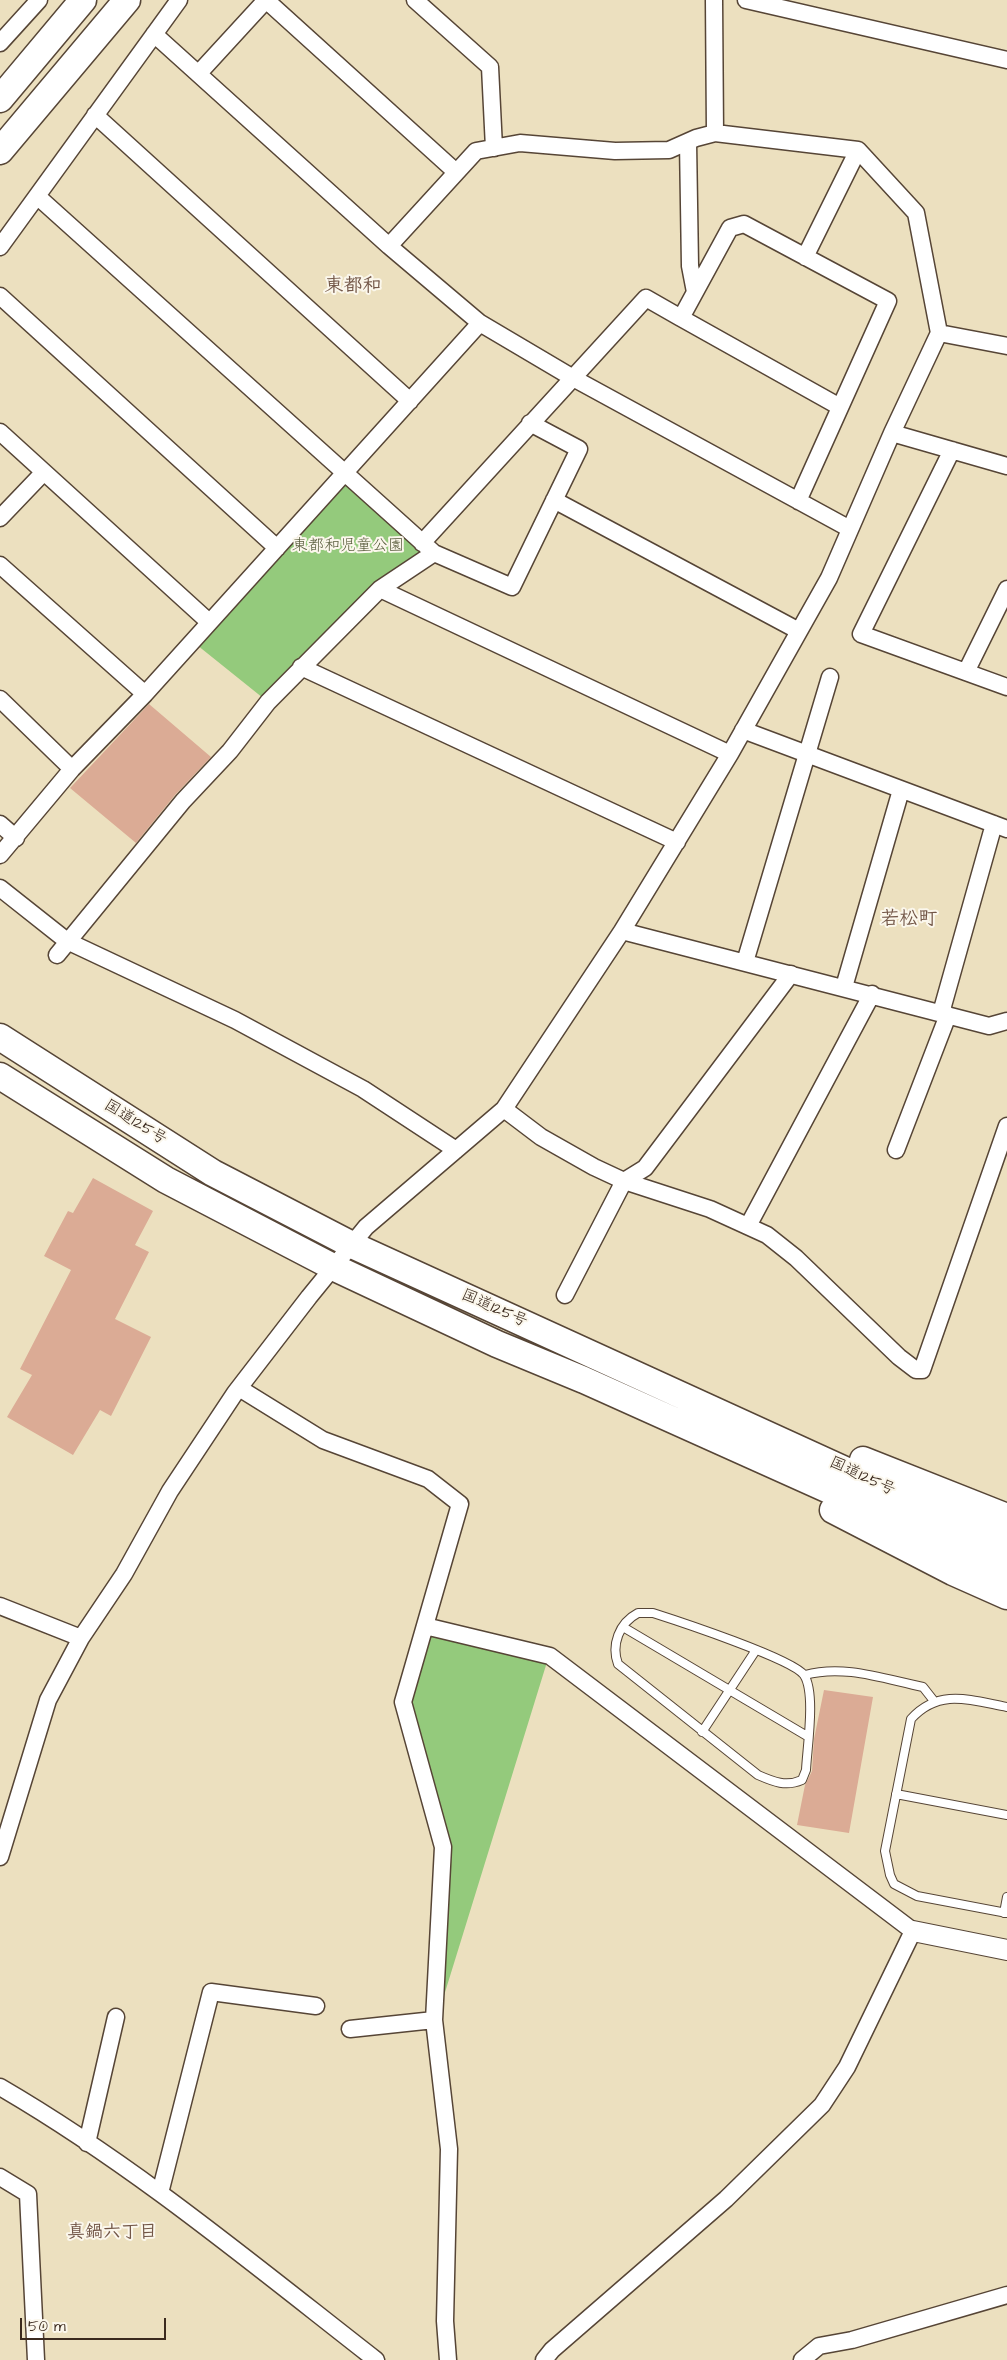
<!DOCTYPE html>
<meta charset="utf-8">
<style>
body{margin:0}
#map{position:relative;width:1007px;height:2360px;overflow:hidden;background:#ece0bf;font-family:"Architects Daughter",sans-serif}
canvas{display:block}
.scale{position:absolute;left:20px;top:2318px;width:146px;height:22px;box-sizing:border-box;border:2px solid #3b2a1e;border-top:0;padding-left:6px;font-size:15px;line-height:18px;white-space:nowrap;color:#3b2a1e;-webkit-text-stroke:4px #fbf7ec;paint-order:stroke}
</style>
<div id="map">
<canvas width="1007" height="2360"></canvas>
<div class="scale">50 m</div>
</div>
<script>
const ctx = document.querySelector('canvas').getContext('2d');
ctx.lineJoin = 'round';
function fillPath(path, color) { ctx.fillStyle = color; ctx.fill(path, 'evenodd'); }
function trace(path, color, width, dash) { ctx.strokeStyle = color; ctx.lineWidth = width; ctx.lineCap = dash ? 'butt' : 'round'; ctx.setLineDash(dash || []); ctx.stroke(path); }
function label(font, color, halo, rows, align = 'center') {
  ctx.font = font + ' "Architects Daughter","Klee One",sans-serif'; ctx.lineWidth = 4; ctx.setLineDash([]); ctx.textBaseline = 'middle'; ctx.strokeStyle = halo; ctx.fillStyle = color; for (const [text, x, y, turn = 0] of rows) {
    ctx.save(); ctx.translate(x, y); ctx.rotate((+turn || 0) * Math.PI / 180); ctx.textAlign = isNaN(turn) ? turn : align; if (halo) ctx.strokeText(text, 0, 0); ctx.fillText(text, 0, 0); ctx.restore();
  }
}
const green = new Path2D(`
 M344,473L434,553L380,589L268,702L192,641Z
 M429,1631L547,1662L438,2015L449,1847L410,1701Z`);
const building = new Path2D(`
 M149,704L211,757L175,795L136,843L70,788Z
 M93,1178L153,1211L135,1245L149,1252L115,1319L151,1337L111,1416L100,1410L73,1455L7,1417L32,1375L20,1369L71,1270L44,1256L68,1211L73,1213Z
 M824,1690L873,1697L849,1833L797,1825L805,1785L812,1771L814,1739Z`);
const service = new Path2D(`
 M638,1613H653C678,1621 793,1659 804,1675C816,1693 807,1748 806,1770L802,1780C786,1787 774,1782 758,1775L618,1664C611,1645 619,1623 638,1613Z
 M623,1627L807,1736
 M805,1675C844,1664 884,1679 923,1687L934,1701
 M1007,1707C970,1700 939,1688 911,1719L885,1851L890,1875L894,1884L917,1896L1007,1913
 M702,1732L756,1650
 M896,1794L1007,1815
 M1004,1913L1007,1897`);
const minor = new Path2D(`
 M266,0L456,172
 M415,0L490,67L494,148
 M746,0L1007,60
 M154,34L389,246L480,323L573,378L850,529
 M0,43L39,0
 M199,73L266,0
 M95,115L410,401
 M688,142L690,266L695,292
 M37,196L434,553L380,589L268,702L230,751L183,801L57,955
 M389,246L476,151L520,143L615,151L669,150L696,138L715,133
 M0,247L179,0
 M805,257L858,150
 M0,296L277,548
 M681,318L840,407
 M939,333L1007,346
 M0,432L209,622
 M892,433L1007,466
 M952,450L861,634L1007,687
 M554,500L799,631
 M0,518L44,472
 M422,543L646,298L681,318L730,228L744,224L888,301L798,501
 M434,553L512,587L579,449L530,423
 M0,565L145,694
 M380,589L730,754
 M301,667L677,842
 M966,672L1007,589
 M0,699L72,769
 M743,730L1007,829
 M0,824L16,838
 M0,855L72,769L145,694L480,323
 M0,888L67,941L235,1020L363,1089L456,1150
 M622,931L989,1026L1007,1021
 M745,962L830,677
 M844,987L901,790
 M941,1013L994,824
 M504,1109L541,1137L594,1167L624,1181L710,1209L767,1235L796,1258L899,1357L916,1370H922L1007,1126
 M896,1150L948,1015
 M748,1226L872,994
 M565,1295L624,1181L645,1168L791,974
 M239,1388L323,1440L428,1479L460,1504L403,1702L443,1847L434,2020L449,2149L445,2321L448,2360
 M0,1606L81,1638L124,1574L170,1491L235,1393L309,1297L366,1227L504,1109L622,931L730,754L829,578L892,433L939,333L916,213L858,150L715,133L714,0
 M425,1626L550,1656L913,1931L847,2067L822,2105L726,2199L552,2350L544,2360
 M0,1857L48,1700L81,1638
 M350,2029L434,2020
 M0,2087C134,2165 254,2265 376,2360
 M87,2143L116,2017
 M0,2177L28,2194L36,2360
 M160,2193L211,1992L316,2006
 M802,2360L819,2346L852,2340L1007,2295`);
const tertiary = new Path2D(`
 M913,1931L1007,1950`);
const trunk = new Path2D(`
 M0,99L83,0
 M0,151L127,0
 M0,1037L213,1173L352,1245L1007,1544
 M0,1076L166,1180L333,1267L497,1344L584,1380L1007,1570
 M863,1460L1007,1517
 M833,1510L953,1572L1007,1596`);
const parkNames = [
 ["東都和児童公園",348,547]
];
const streetNames = [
 ["国道125号",135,1123,32],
 ["国道125号",494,1309,24],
 ["国道125号",862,1477,25]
];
const neighbourhoodNames = [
 ["真鍋六丁目",112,2233]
];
const quarterNames = [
 ["東都和",353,287],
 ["若松町",909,920]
];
fillPath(green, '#94ca7c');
fillPath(building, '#dbab95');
trace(service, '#564536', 10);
trace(minor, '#564536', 19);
trace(tertiary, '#564536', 22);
trace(trunk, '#564536', 29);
trace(service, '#fff', 8);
trace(minor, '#fff', 16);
trace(tertiary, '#fff', 20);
trace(trunk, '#fff', 26);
label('16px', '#565a3a', '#fbf7ec', parkNames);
label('16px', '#3b2a1e', '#fbf7ec', streetNames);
label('bold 18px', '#735748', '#fbf7ec', neighbourhoodNames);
label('bold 19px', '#735748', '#fbf7ec', quarterNames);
</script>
